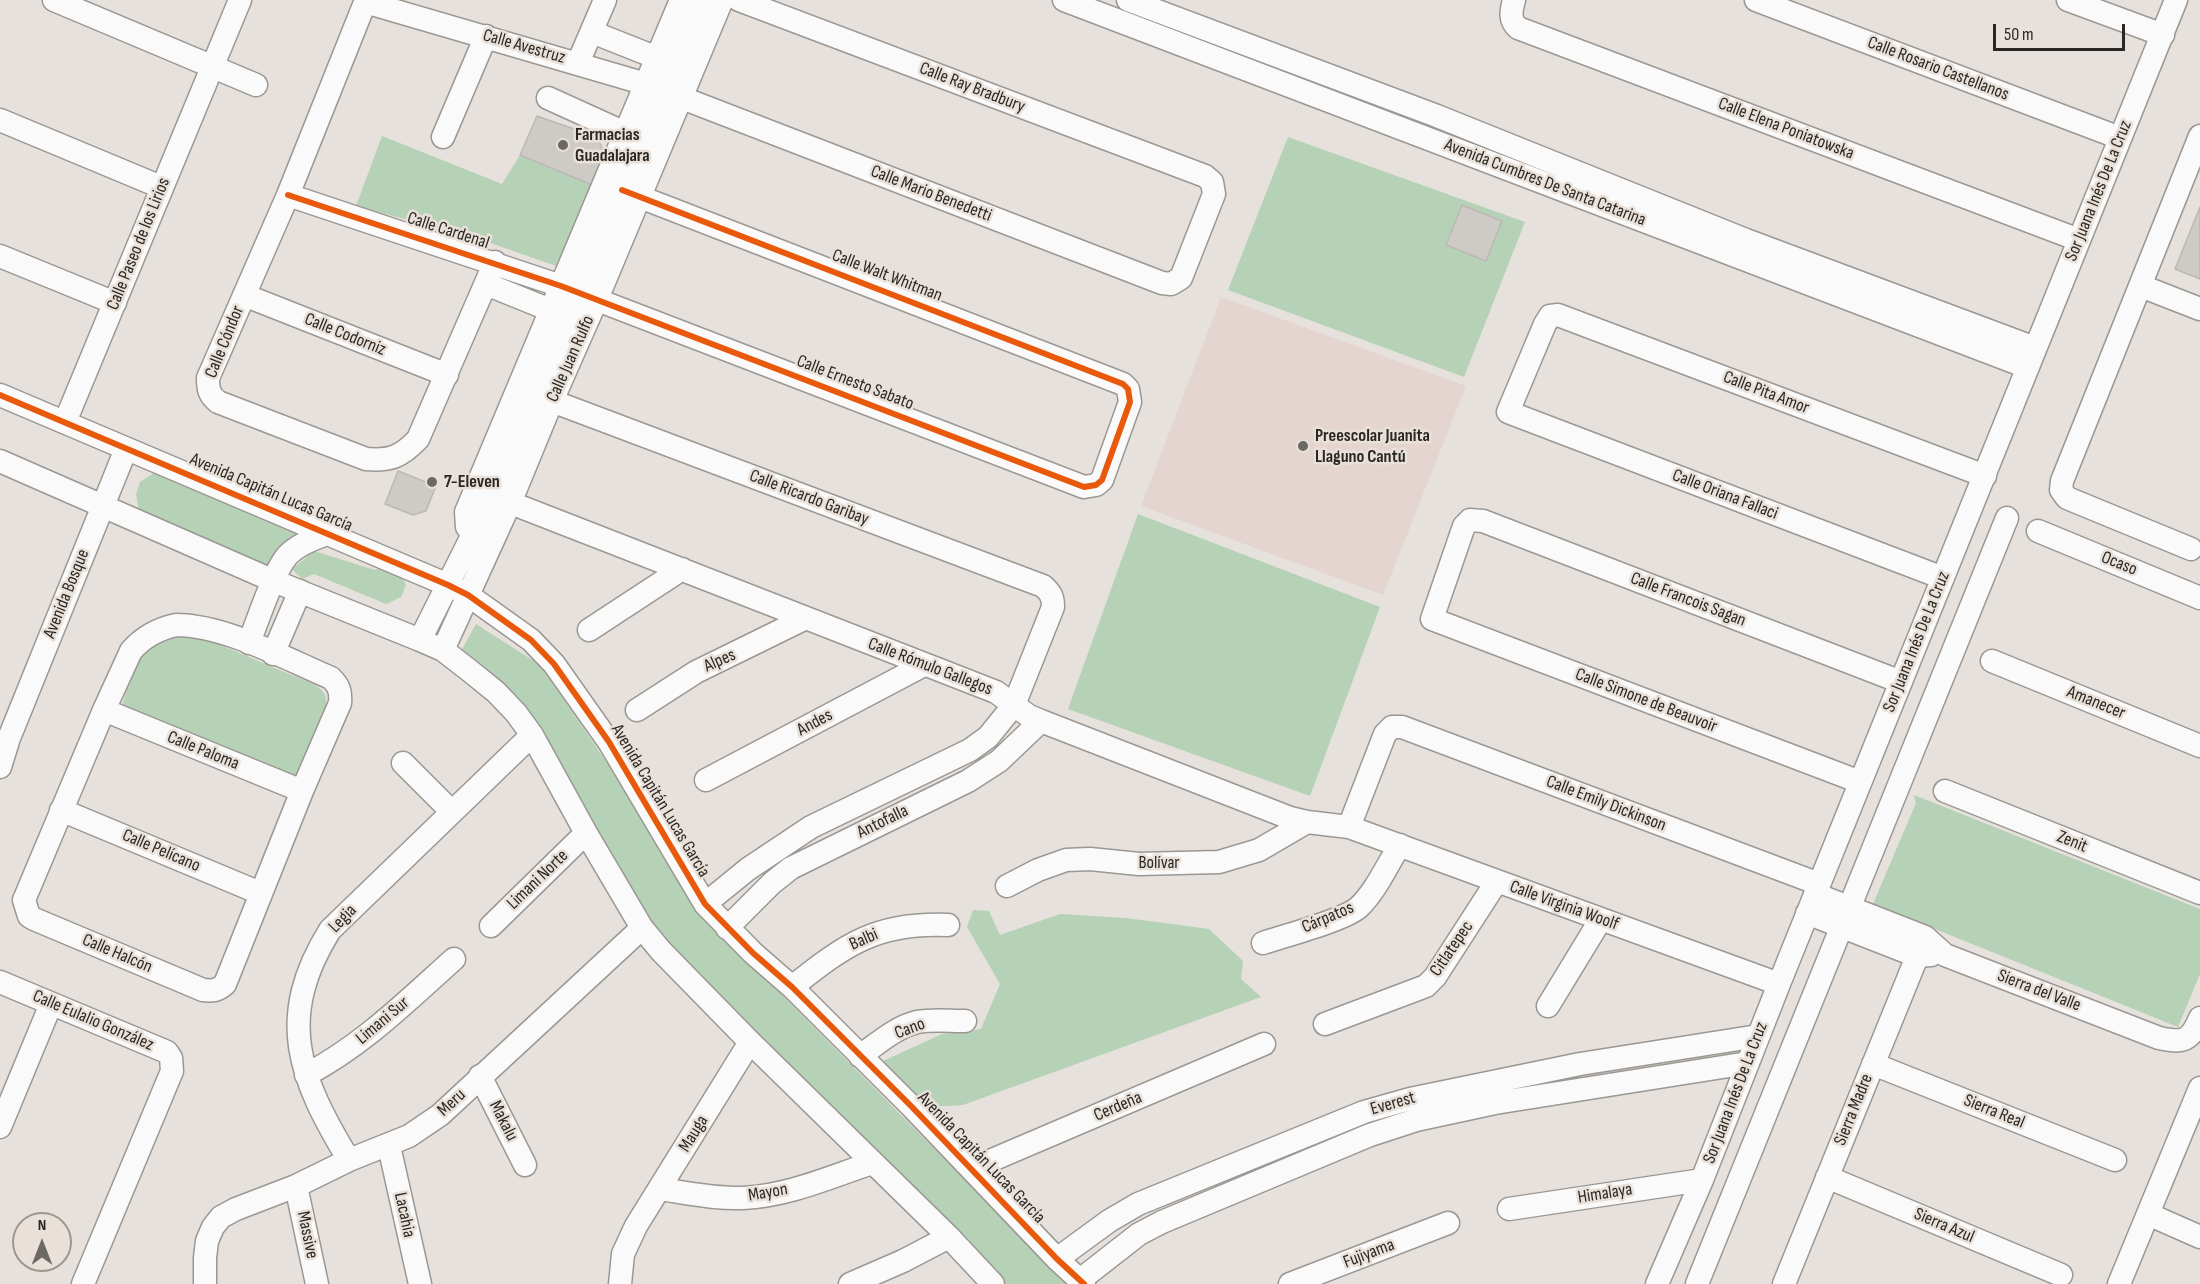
<!DOCTYPE html>
<meta charset="utf-8">
<style>
body{margin:0}
#map{position:relative;width:2200px;height:1284px;overflow:hidden;background:#e6e1dc;font-family:"Sofia Sans Condensed",sans-serif}
canvas{display:block}
.north{position:absolute;left:12px;top:1212px;width:60px;height:60px;box-sizing:border-box;background:#e9e1d9;border:2px solid #9d9791;border-radius:50%;rotate:0deg;font-size:16px;font-weight:700;line-height:24px;text-align:center;color:#2a2724}
.north::after{content:'';display:block;margin:auto;width:21px;height:27px;background:#6c6864;clip-path:polygon(50% 0,100% 100%,50% 72%,0 100%)}
.scale{position:absolute;left:1993px;top:24px;width:132px;height:27px;box-sizing:border-box;border:3px solid #2a2724;border-top:0;padding-left:8px;font-size:18px;line-height:21px;white-space:nowrap;color:#2a2724;-webkit-text-stroke:4px #e9e1d9;paint-order:stroke}
</style>
<div id="map">
<canvas width="2200" height="1284"></canvas>
<div class="north">N</div>
<div class="scale">50 m</div>
</div>
<script>
const ctx = document.querySelector('canvas').getContext('2d');
ctx.lineJoin = 'round';
function fillPath(path, color) { ctx.fillStyle = color; ctx.fill(path, 'evenodd'); }
function trace(path, color, width, dash) { ctx.strokeStyle = color; ctx.lineWidth = width; ctx.lineCap = dash ? 'butt' : 'round'; ctx.setLineDash(dash || []); ctx.stroke(path); }
function label(font, color, halo, rows, align = 'center') {
  ctx.font = font + ' "Sofia Sans Condensed",sans-serif'; ctx.lineWidth = 5; ctx.setLineDash([]); ctx.textBaseline = 'middle'; ctx.strokeStyle = halo; ctx.fillStyle = color; for (const [text, x, y, turn = 0] of rows) {
    ctx.save(); ctx.translate(x, y); ctx.rotate((+turn || 0) * Math.PI / 180); ctx.textAlign = isNaN(turn) ? turn : align; if (halo) ctx.strokeText(text, 0, 0); ctx.fillText(text, 0, 0); ctx.restore();
  }
}
const education = new Path2D(`
 M1221,297L1466,386L1383,595L1141,506Z`);
const green = new Path2D(`
 M382,136L502,184L520,155L592,185L559,267L479,239L356,206Z
 M1288,137L1525,222L1464,377L1228,290Z
 M154,473L303,533L271,567L139,510L136,495L140,482Z
 M1138,514L1380,607L1310,796L1068,709Z
 M314,551L375,570L385,566L401,574L406,585L401,597L386,604L314,574L302,579L292,569Z
 M476,624L540,665L609,766L698,910L1068,1284H1006L659,933L574,791L461,651Z
 M180,635L201,637L313,684C325,691 327,695 326,709L295,778L121,709C132,675 139,641 180,635Z
 M1914,795L2200,909V974L2178,1027L1873,904L1916,803Z
 M973,910L989,911L1000,935L1060,914L1126,918L1209,929L1243,961L1241,979L1261,997L963,1105L928,1107L881,1062L942,1034L981,1029L1000,984L967,927Z`);
const building = new Path2D(`
 M537,116L597,137L605,154L592,185L520,155Z
 M1462,205L1502,221L1486,261L1446,245Z
 M2200,207V279L2175,269Z
 M398,471L436,486L426,511L413,515L385,504Z`);
const minor = new Path2D(`
 M54,0L256,85
 M366,0L288,195L208,378C208,389 209,395 218,402L366,459C390,461 401,457 418,439L495,262
 M1064,0L2027,367
 M1128,0L1437,116L1746,240L2035,348
 M1514,0C1511,11 1509,20 1518,28L2079,240
 M1756,0L2120,138
 M2068,0L2163,35
 M365,2L646,84L1162,283L1171,284L1181,278L1214,194L1212,182L1205,176L739,0
 M592,32L670,63
 M578,63L605,0
 M548,98L625,133
 M0,120L161,187
 M443,137L486,36
 M288,195L561,286L1084,487L1096,485L1102,480L1130,402L1128,389L1123,384L622,190
 M0,256L115,303
 M486,284L565,316
 M2141,286L2200,309
 M244,295L447,375
 M0,395L448,585L468,595L531,640L554,664L609,742L705,904L753,953L792,987L912,1107L1057,1259L1084,1284
 M536,395L1043,586C1051,593 1053,597 1053,607L1014,705L988,737L970,750L811,827L748,869L705,904
 M65,422L240,0
 M0,461L274,581L420,640L443,650L470,671L496,692L516,713L532,735L586,833L642,928L661,951L750,1042L949,1237L993,1284
 M493,496L996,692L1029,716L1041,721L1290,818L1307,822L1349,827L1779,984
 M2038,531L2200,598
 M477,539L467,527L466,512L681,0
 M2191,549L2067,498L2061,490L2062,481L2200,136
 M1943,578L1508,412L1545,324L1550,316L1558,315L1985,476
 M176,625C225,625 286,659 331,678C339,686 341,691 340,703L302,791L225,984C217,991 213,991 203,990L34,919L29,916L24,900L104,710L131,651C143,637 158,629 176,625Z
 M589,630L682,569
 M420,640L501,478L704,0
 M249,643C257,622 274,571 287,556C298,544 314,539 329,533
 M443,650L510,503L552,401L597,299L722,0
 M273,654L300,591
 M1992,661L2200,746
 M104,710L302,791
 M637,710L696,672L806,618
 M403,763L452,812
 M0,767L9,738L126,449
 M706,780L924,665
 M1860,782L1432,619L1464,526L1470,520L1483,521L1901,682
 M1945,791L2200,893
 M61,810L260,893
 M1349,827L1385,734L1392,727H1402L1819,884
 M1007,886L1038,870L1066,860L1090,859L1139,864L1219,862L1259,850L1307,822
 M1815,894L1925,937L1945,955L2159,1038C2183,1043 2190,1042 2200,1018
 M1807,913L1917,956L1931,955
 M491,926L586,833
 M727,928L772,883L791,868L968,781L999,761L1041,721
 M1263,943C1284,936 1345,920 1359,907C1376,891 1387,865 1400,845
 M0,982L167,1052L171,1058L172,1071L83,1284
 M792,987C846,944 877,922 948,925
 M1548,1006L1601,919
 M1325,1024L1426,986L1435,977L1497,881
 M860,1056C877,1044 896,1027 917,1022C933,1019 949,1021 965,1021
 M1873,1064L2115,1160
 M306,1075C363,1045 407,1001 454,959
 M480,1076L525,1165
 M0,1127L51,1004
 M389,1146L420,1284
 M349,1160C299,1078 275,1018 330,930L532,735
 M971,1169L1264,1044
 M1827,1177L2061,1275
 M296,1186L317,1284
 M660,1189C687,1193 715,1199 743,1198C788,1196 830,1177 872,1163
 M1509,1209L1702,1180
 M2148,1214L2200,1237
 M1057,1259L1109,1221L1138,1204L1364,1112L1410,1099L1580,1064L1758,1036
 M1080,1280L1139,1234L1162,1222L1370,1135L1416,1120L1495,1103L1748,1063
 M205,1284V1258L207,1241L213,1227L221,1217L236,1209L296,1186L349,1160L409,1136L440,1115L642,928
 M620,1284L623,1254L636,1226L750,1042
 M850,1284L903,1261L949,1237
 M1290,1284L1448,1223
 M1657,1284L1702,1180L1779,984L2176,0
 M1697,1284L2007,518
 M1784,1284L1925,937
 M2119,1284L2200,1088`);
const cycleway = new Path2D(`
 M288,195L561,286L1084,487L1096,485L1102,480L1130,402L1128,389L1123,384L622,190
 M0,395L448,585L468,595L531,640L554,664L609,742L705,904L753,953L792,987L912,1107L1057,1259L1084,1284`);
const markers = [
 [563,145,6,"#6c6864"],
 [1303,446,6,"#6c6864"],
 [432,482,6,"#6c6864"]
];
const streetNames = [
 ["Calle Avestruz",524,47,16],
 ["Calle Rosario Castellanos",1938,69,21],
 ["Calle Ray Bradbury",972,88,21],
 ["Calle Elena Poniatowska",1786,129,21],
 ["Avenida Cumbres De Santa Catarina",1545,183,21],
 ["Sor Juana Inés De La Cruz",2099,191,-68],
 ["Calle Mario Benedetti",931,194,21],
 ["Calle Cardenal",448,231,18],
 ["Calle Paseo de los Lirios",139,244,-68],
 ["Calle Walt Whitman",887,276,21],
 ["Calle Codorniz",345,335,22],
 ["Calle Cóndor",225,342,-68],
 ["Calle Juan Rulfo",571,359,-66],
 ["Calle Ernesto Sabato",855,383,21],
 ["Calle Pita Amor",1766,393,21],
 ["Avenida Capitán Lucas García",271,493,23],
 ["Calle Oriana Fallaci",1725,495,21],
 ["Calle Ricardo Garibay",809,498,21],
 ["Ocaso",2119,564,22],
 ["Avenida Bosque",67,594,-68],
 ["Calle Francois Sagan",1688,600,21],
 ["Sor Juana Inés De La Cruz",1917,642,-68],
 ["Alpes",720,661,-24],
 ["Calle Rómulo Gallegos",930,667,21],
 ["Calle Simone de Beauvoir",1646,701,21],
 ["Amanecer",2096,703,22],
 ["Andes",815,723,-28],
 ["Calle Paloma",203,751,22],
 ["Avenida Capitán Lucas García",660,801,59],
 ["Calle Emily Dickinson",1606,804,21],
 ["Antofalla",883,822,-26],
 ["Zenit",2072,842,22],
 ["Calle Pelícano",161,851,23],
 ["Bolívar",1159,863],
 ["Limani Norte",538,880,-44],
 ["Calle Virginia Woolf",1564,906,20],
 ["Cárpatos",1328,918,-23],
 ["Legia",343,919,-46],
 ["Balbi",864,940,-24],
 ["Citlatepec",1452,949,-56],
 ["Calle Halcón",117,954,23],
 ["Sierra del Valle",2039,991,21],
 ["Calle Eulalio González",93,1021,23],
 ["Limani Sur",383,1021,-40],
 ["Cano",910,1029,-21],
 ["Sor Juana Inés De La Cruz",1736,1093,-69],
 ["Meru",452,1103,-43],
 ["Everest",1393,1104,-16],
 ["Cerdeña",1118,1107,-23],
 ["Sierra Madre",1854,1110,-68],
 ["Sierra Real",1994,1112,22],
 ["Makalu",503,1121,63],
 ["Mauga",694,1134,-58],
 ["Avenida Capitán Lucas García",981,1158,46],
 ["Mayon",768,1193,-10],
 ["Himalaya",1605,1194,-9],
 ["Lacahia",404,1215,78],
 ["Sierra Azul",1944,1226,23],
 ["Massive",307,1235,78],
 ["Fujiyama",1369,1254,-21]
];
const poiNames = [
 ["Farmacias",575,135],
 ["Guadalajara",575,156],
 ["Preescolar Juanita",1315,436],
 ["Llaguno Cantú",1315,457],
 ["7-Eleven",444,482]
];
fillPath(education, '#e5d5d0');
fillPath(green, '#b5d1b6');
fillPath(building, '#cecac6');
trace(building, '#bcb8b5', 1.5);
trace(minor, '#9b9793', 25);
trace(minor, '#fbfafa', 22);
trace(cycleway, '#e8590c', 6);
for (const [x, y, r, color] of markers) { const dot = new Path2D(); dot.arc(x, y, r, 0, 2 * Math.PI); ctx.fillStyle = color; ctx.fill(dot); trace(dot, '#e9e1d9', 2); }
label('18px', '#2a2724', '#e9e1d9', streetNames);
label('bold 18px', '#2a2724', '#e9e1d9', poiNames, 'left');
</script>
